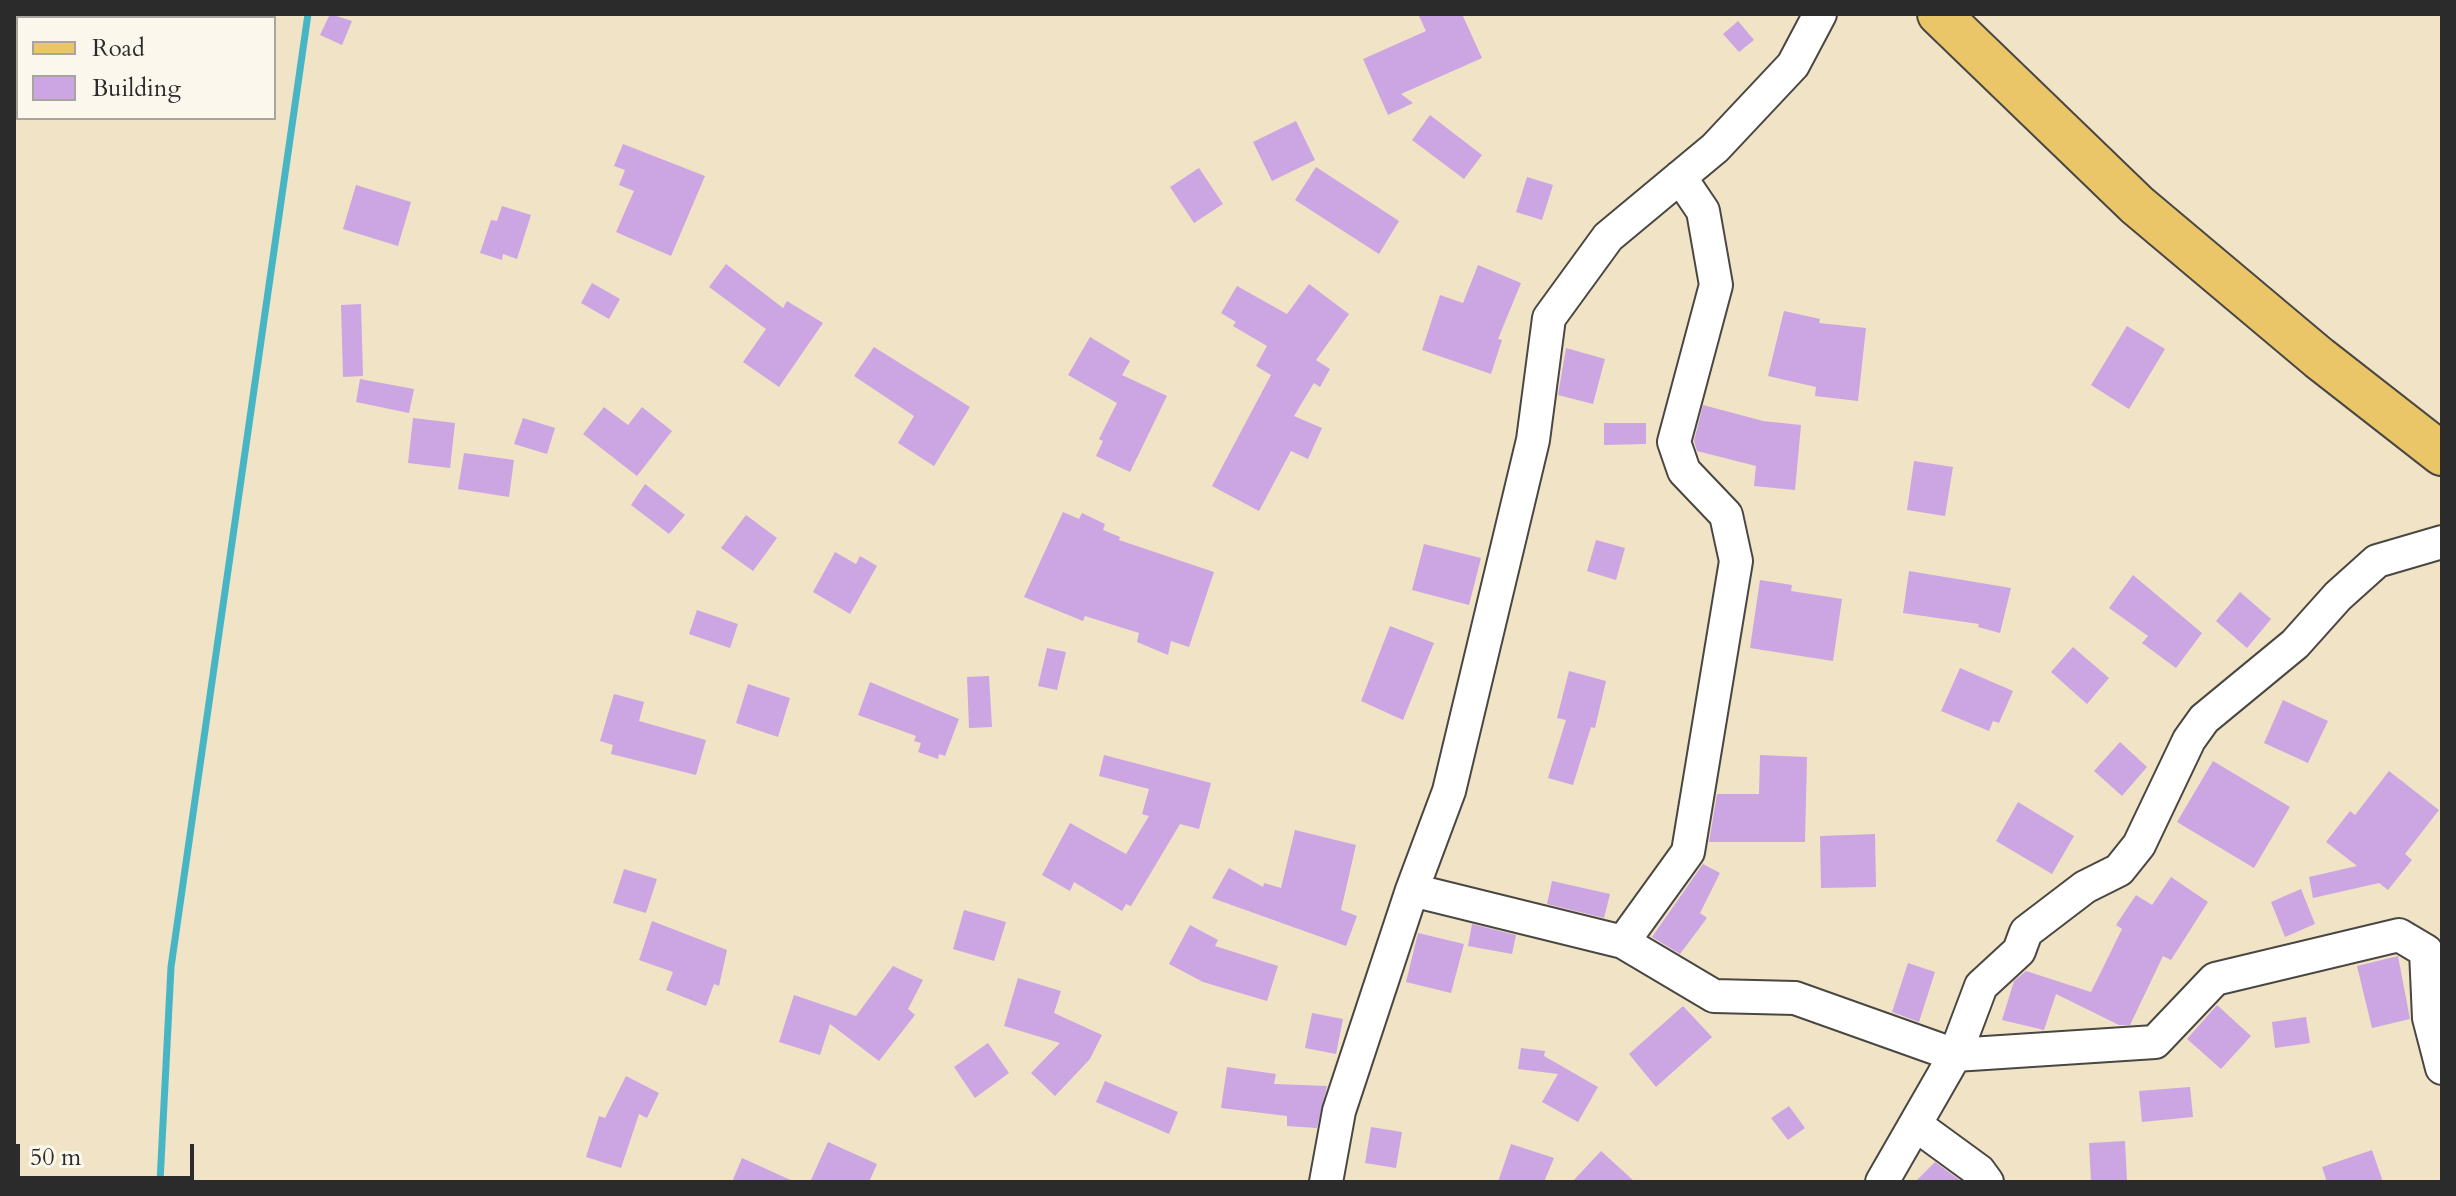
<!DOCTYPE html>
<style>
body{margin:0}
#map{position:relative;width:2456px;height:1196px;overflow:hidden;background:#f1e3c6;font-family:Cardo,serif}
canvas{display:block}
.frame{position:absolute;inset:0;border:16px solid #2b2b2b;pointer-events:none}
.legend{position:absolute;left:16px;top:16px;width:260px;height:104px;box-sizing:border-box;background:#fbf7ec;border:2px solid #a8a59f;margin:0;padding:10px 14px;list-style:none;font-size:24px;color:#2b2b2b}
.legend li{display:flex;align-items:center;gap:16px;height:40px}
.legend b{width:40px;border:2px solid #a8a59f}
.scale{position:absolute;left:16px;top:1144px;width:178px;height:36px;box-sizing:border-box;border:4px solid #2b2b2b;border-top:0;padding-left:10px;font-size:24px;line-height:28px;white-space:nowrap;color:#2b2b2b;-webkit-text-stroke:6px #fbf7ec;paint-order:stroke}
</style>
<div id="map">
<canvas width="2456" height="1196"></canvas>
<div class="frame"></div>
<ul class="legend">
<li><b style="height:10px;background:#eac669"></b>Road</li>
<li><b style="height:22px;background:#cba6e3"></b>Building</li>
</ul>
<div class="scale">50 m</div>
</div>
<script>
const ctx = document.querySelector('canvas').getContext('2d');
ctx.lineJoin = 'round';
function trace(path, color, width, dash) { ctx.strokeStyle = color; ctx.lineWidth = width; ctx.lineCap = dash ? 'butt' : 'round'; ctx.setLineDash(dash || []); ctx.stroke(path); }
function fillPath(path, color) { ctx.fillStyle = color; ctx.fill(path, 'evenodd'); }
const stream = new Path2D(`
 M160,1182L171,967L308,14`);
const building = new Path2D(`
 M330,14L352,21L342,45L320,35Z
 M1418,14H1462L1482,58L1401,94L1413,103L1388,115L1363,59L1426,31Z
 M1738,21L1754,40L1739,52L1723,34Z
 M1430,115L1482,155L1464,179L1412,140Z
 M1296,121L1315,160L1272,181L1253,142Z
 M623,144L705,176L671,256L616,232L634,191L619,185L625,170L614,166Z
 M1316,167L1399,221L1379,254L1295,200Z
 M1199,168L1223,204L1194,223L1170,187Z
 M1527,177L1553,185L1542,220L1516,212Z
 M356,185L411,202L398,246L343,229Z
 M502,206L531,215L517,259L503,254L502,260L480,253L491,220L497,221Z
 M726,264L783,308L787,301L823,323L779,387L743,362L766,329L709,287Z
 M1478,265L1521,283L1498,339L1502,340L1491,374L1422,350L1440,295L1463,303Z
 M592,283L620,299L609,319L581,303Z
 M1309,284L1349,314L1316,360L1330,369L1320,387L1314,383L1294,416L1322,428L1308,459L1291,451L1259,511L1212,486L1271,375L1256,366L1267,346L1233,326L1236,322L1221,313L1237,286L1287,314Z
 M361,304L363,376L343,377L341,305Z
 M1784,311L1820,319L1819,323L1866,328L1858,401L1815,396L1816,387L1768,376Z
 M2127,326L2165,349L2129,409L2091,385Z
 M1090,337L1130,361L1122,375L1167,396L1130,472L1096,456L1103,441L1099,439L1117,403L1068,375Z
 M874,347L970,407L934,466L898,443L914,416L854,376Z
 M1566,348L1605,359L1593,404L1558,395Z
 M360,379L414,389L409,413L356,402Z
 M1703,405L1763,421L1801,425L1795,490L1754,486L1756,466L1697,451L1694,441Z
 M604,407L628,425L642,407L672,431L637,476L583,434Z
 M413,418L455,423L450,468L408,463Z
 M523,418L555,428L547,454L514,444Z
 M1604,423H1646V444L1604,445Z
 M464,453L514,460L509,497L458,489Z
 M1914,461L1953,467L1945,516L1907,510Z
 M645,484L685,515L669,534L631,505Z
 M1063,512L1079,519L1082,513L1105,524L1103,530L1120,537L1119,540L1214,572L1189,647L1171,641L1168,655L1137,642L1139,633L1085,616L1083,621L1024,597Z
 M746,515L777,538L753,571L721,548Z
 M1596,540L1625,548L1616,580L1587,571Z
 M1424,544L1481,558L1469,605L1412,590Z
 M835,552L856,564L860,556L877,566L850,614L813,592Z
 M1909,571L2011,588L2000,633L1978,627L1979,624L1903,613Z
 M2133,575L2202,633L2176,668L2142,643L2148,636L2109,608Z
 M1760,580L1792,585L1791,591L1842,599L1833,661L1750,648Z
 M2240,592L2271,619L2247,648L2216,621Z
 M697,610L738,624L730,648L689,634Z
 M1390,626L1434,643L1403,720L1361,701Z
 M2073,647L2109,678L2087,704L2051,672Z
 M1047,648L1066,652L1057,690L1038,686Z
 M1960,668L2013,691L1999,723L1993,721L1989,731L1941,711Z
 M1569,671L1606,681L1595,728L1591,727L1573,785L1548,778L1566,720L1557,718Z
 M989,676L992,727L969,728L967,677Z
 M870,682L959,719L945,756L939,754L938,759L918,752L921,743L914,741L916,736L858,715Z
 M748,684L790,698L778,737L736,723Z
 M614,694L644,702L639,721L706,740L696,775L611,754L613,745L600,741Z
 M2283,700L2328,721L2308,763L2264,743Z
 M2120,742L2147,767L2122,796L2094,771Z
 M1104,755L1211,783L1199,829L1180,824L1131,906L1126,904L1122,911L1074,882L1070,891L1042,875L1070,823L1126,854L1149,816L1142,814L1149,789L1099,776Z
 M1760,755L1807,757L1805,842H1709L1717,794H1759Z
 M2213,761L2290,807L2254,868L2177,822Z
 M2389,771L2439,810L2405,854L2412,860L2388,890L2379,883L2313,898L2309,877L2357,866L2326,842L2350,811L2355,815Z
 M2018,802L2074,836L2052,874L1996,841Z
 M1295,830L1356,845L1341,910L1357,916L1346,946L1212,898L1229,868L1263,887L1264,883L1281,888Z
 M1875,834L1876,887L1821,888L1820,836Z
 M1703,864L1720,873L1700,913L1707,918L1680,954L1652,937Z
 M624,869L657,879L646,913L613,903Z
 M2171,877L2208,902L2171,960L2163,956L2130,1025H2119L2056,994L2044,1030L2002,1020L2014,981L2026,971L2091,992L2122,929L2116,925L2136,895L2152,905Z
 M1552,881L1610,894L1604,918L1547,904Z
 M2301,889L2315,924L2285,937L2271,902Z
 M964,910L1006,922L994,961L953,949Z
 M652,921L727,950L719,986L714,984L706,1006L666,990L673,972L639,960Z
 M1472,924L1516,935L1512,954L1468,946Z
 M1190,925L1218,940L1215,946L1278,966L1267,1001L1203,982L1169,964Z
 M1418,933L1464,944L1451,993L1406,982Z
 M2398,956L2410,1019L2372,1028L2357,966Z
 M1908,963L1935,972L1919,1022L1892,1012Z
 M893,966L923,980L908,1009L915,1015L879,1061L830,1024L820,1055L779,1042L794,995L856,1016Z
 M1018,978L1061,991L1054,1013L1102,1035L1090,1059L1055,1096L1031,1073L1060,1043L1004,1026Z
 M2217,1005L2251,1036L2221,1069L2187,1039Z
 M1683,1006L1712,1037L1656,1087L1629,1054Z
 M1312,1013L1343,1019L1336,1054L1305,1048Z
 M2306,1017L2310,1043L2275,1048L2272,1022Z
 M988,1043L1009,1073L975,1098L954,1067Z
 M1521,1048L1545,1051L1544,1056L1598,1087L1578,1122L1542,1102L1558,1074L1518,1069Z
 M1227,1067L1276,1074L1274,1084L1327,1086L1317,1128L1287,1126V1116L1221,1108Z
 M626,1076L659,1093L647,1118L639,1114L621,1168L586,1157L599,1116L605,1118Z
 M1105,1081L1178,1112L1169,1134L1096,1102Z
 M2190,1087L2193,1117L2142,1122L2139,1091Z
 M1789,1106L1805,1128L1788,1140L1771,1118Z
 M1371,1127L1402,1132L1396,1168L1365,1163Z
 M2125,1141L2127,1181L2091,1182L2089,1143Z
 M828,1142L877,1164L869,1182H810Z
 M1511,1144L1554,1158L1544,1182H1498Z
 M2372,1150L2383,1182H2327L2322,1167Z
 M1601,1151L1635,1182H1572Z
 M742,1158L795,1182H732Z
 M1935,1162L1961,1181L1962,1182H1915Z`);
const minor = new Path2D(`
 M1412,890L1623,942L1714,996L1795,998L1955,1055L2155,1042L2215,979L2399,935L2426,951L2429,1018L2442,1068
 M1623,942L1688,852L1736,561L1726,515L1684,471L1674,442L1716,285L1703,211L1680,177
 M1916,1125L1979,1171L1987,1182
 M1326,1182L1339,1111L1412,890L1449,791L1533,440L1549,318L1608,237L1715,148L1793,65L1820,14
 M1882,1182L1955,1055L1981,986L2019,951L2026,932L2085,887L2119,870L2139,845L2189,740L2204,719L2295,644L2338,596L2377,561L2442,542`);
const major = new Path2D(`
 M1939,14L2137,205L2319,358L2442,454`);
trace(stream, '#48b5c4', 7);
fillPath(building, '#cba6e3');
trace(minor, '#494742', 36);
trace(major, '#494742', 46);
trace(minor, '#fff', 32);
trace(major, '#eac669', 42);
</script>
